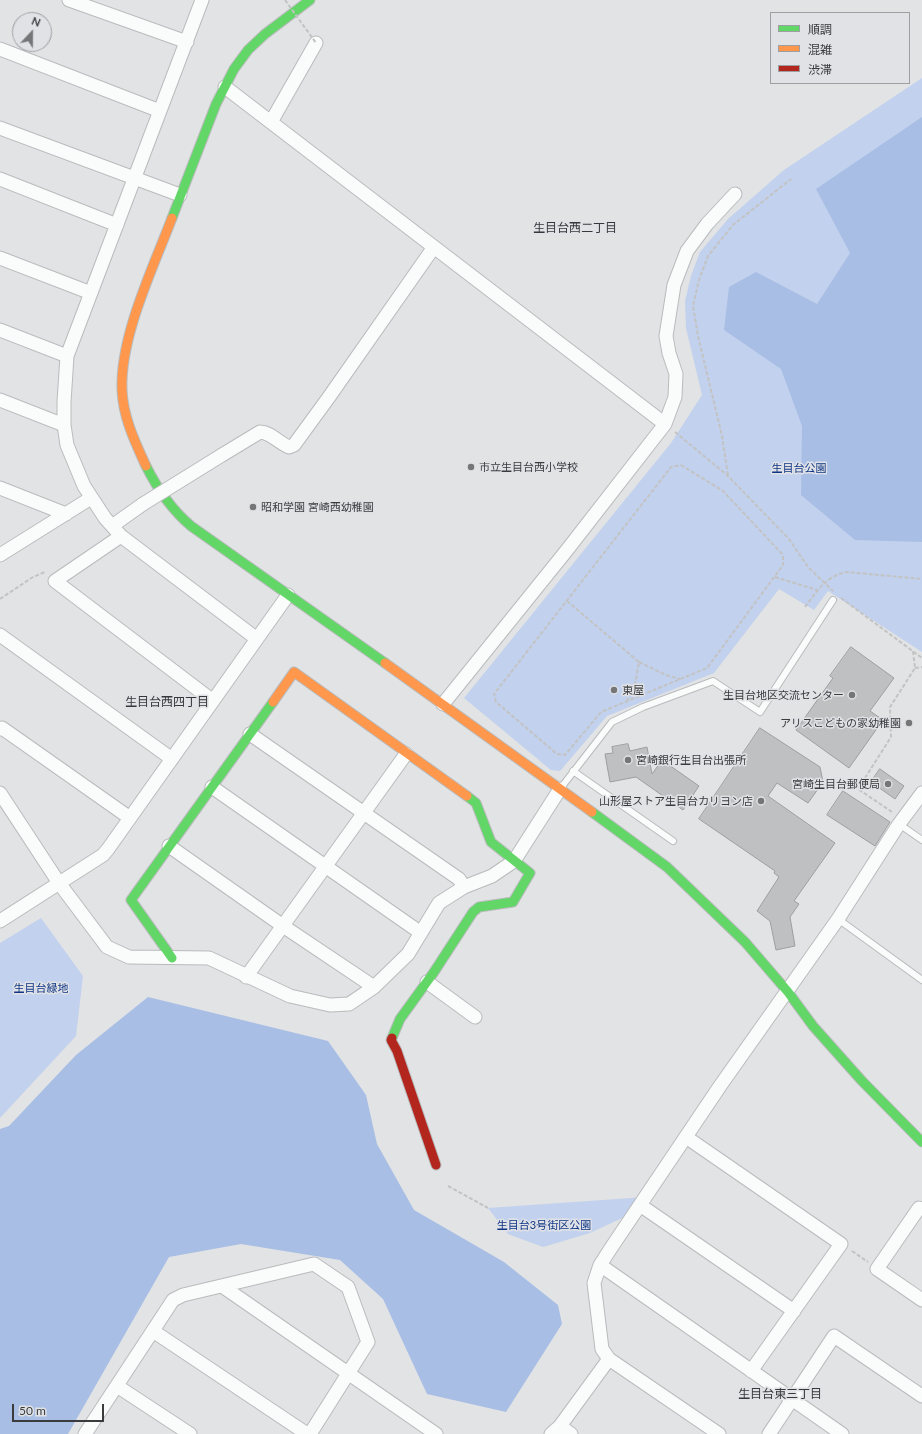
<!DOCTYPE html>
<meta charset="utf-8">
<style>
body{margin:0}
#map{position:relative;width:922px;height:1434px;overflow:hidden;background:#e1e3e5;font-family:Lato,"Noto Sans JP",sans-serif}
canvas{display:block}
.legend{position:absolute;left:770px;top:12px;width:140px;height:72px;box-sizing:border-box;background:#e0e2e6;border:1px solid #9e9fa2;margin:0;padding:5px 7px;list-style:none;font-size:12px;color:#3a3b3d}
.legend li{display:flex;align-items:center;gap:8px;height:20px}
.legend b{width:20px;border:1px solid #9e9fa2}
.north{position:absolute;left:12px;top:12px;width:40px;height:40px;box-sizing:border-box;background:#e0e2e6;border:1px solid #9e9fa2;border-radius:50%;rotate:22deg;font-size:11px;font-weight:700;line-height:16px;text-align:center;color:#3a3b3d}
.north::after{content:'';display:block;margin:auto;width:14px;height:18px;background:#747678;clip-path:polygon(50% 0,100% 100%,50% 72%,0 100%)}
.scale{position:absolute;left:12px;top:1404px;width:92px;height:18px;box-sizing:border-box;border:2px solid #3a3b3d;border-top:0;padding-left:5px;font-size:12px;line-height:14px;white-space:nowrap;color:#3a3b3d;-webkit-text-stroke:3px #e0e2e6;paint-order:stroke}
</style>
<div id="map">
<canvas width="922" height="1434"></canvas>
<ul class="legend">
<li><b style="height:5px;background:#63d668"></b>順調</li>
<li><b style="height:5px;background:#ff974d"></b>混雑</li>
<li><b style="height:5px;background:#b3261e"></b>渋滞</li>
</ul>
<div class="north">N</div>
<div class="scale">50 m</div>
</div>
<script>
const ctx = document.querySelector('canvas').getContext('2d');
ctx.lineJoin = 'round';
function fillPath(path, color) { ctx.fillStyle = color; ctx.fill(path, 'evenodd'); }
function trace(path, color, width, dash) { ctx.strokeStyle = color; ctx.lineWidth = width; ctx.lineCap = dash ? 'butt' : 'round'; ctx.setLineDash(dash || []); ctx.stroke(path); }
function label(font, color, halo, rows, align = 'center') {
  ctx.font = font + ' Lato,"Noto Sans JP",sans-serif'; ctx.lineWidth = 3; ctx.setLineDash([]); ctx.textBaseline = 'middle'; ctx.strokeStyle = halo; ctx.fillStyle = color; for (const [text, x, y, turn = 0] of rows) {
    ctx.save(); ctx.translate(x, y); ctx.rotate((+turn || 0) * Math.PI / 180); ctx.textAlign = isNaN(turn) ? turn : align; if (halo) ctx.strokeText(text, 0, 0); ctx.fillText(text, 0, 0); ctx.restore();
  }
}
const green = new Path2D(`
 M922,78V652L828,591L814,610L779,589L714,673L607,716L560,771L551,770L464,698L671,443L702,395L686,328L685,301L691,276L700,252L728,219L784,170Z
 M41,918L83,976L76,1036L0,1118V943Z
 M646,1197L635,1212L590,1233L543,1247L508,1234L488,1208Z`);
const forest = new Path2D(`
 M922,117V542L855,540L801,495L802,426L781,369L724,330L729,287L756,272L817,304L850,253L816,189Z
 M148,997L328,1041L366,1095L377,1144L414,1210L504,1262L558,1305L562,1324L506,1412L427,1394L383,1299L340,1260L241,1244L169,1257L68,1434H0V1129L9,1126L76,1055Z`);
const building = new Path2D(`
 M851,647L894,678L870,711L883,720L849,768L796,730L833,678L830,676Z
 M760,728L820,767L823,782L808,803L777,783L768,796L835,843L794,901L799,904L790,917L795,946L776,950L770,921L757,911L779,877L774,873L775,871L699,819Z
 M628,744L630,751L647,747L652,774L662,760L699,786L683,810L636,777L610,782L605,754L613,753L612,747Z
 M880,769L904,786L895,799L871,782Z
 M843,791L890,822L875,846L827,815Z`);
const path = new Path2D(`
 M675,432L728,476L789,539L808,567L833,591
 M681,465L723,491L783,555V565L707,668L601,712L565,755L557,754L496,702L494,694L671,467Z
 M728,475L722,436L698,336L693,306L699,280L708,256L733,225L791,179
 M775,577L817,590
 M841,598L922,658
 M0,599L33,577L45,572
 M567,601L639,662L635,684L627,701
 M805,607C817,591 826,576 847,572L922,579
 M639,662L666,675L680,679
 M915,668L922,667
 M892,812L858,789L891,737L890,707L915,668L913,651
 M448,1186L488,1208
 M852,1251L868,1262`);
const lane = new Path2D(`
 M573,771L673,841
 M560,789L612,722L643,707L713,681L760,712L833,600
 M899,824L922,840
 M838,919L922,980`);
const street = new Path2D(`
 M69,0L187,42
 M202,0L67,356L64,402V425L67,445L84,486L105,518L121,536L257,639
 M0,49L160,111
 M225,87L665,424
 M271,122L316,43
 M0,128L180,195
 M0,179L117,225
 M0,258L91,293
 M0,330L67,356
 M0,400L64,425
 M222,455L260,432C270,432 279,443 289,447L294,445L329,397L434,247
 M0,488L66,514
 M112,526L143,504
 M121,536L55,581L213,701
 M0,555L91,498
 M0,635L172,759
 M443,704L567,550L665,424L675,397L676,374L669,353L666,336L674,285L687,251L707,224L735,194
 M0,729L2,728L130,818
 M250,734L459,879L464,887
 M212,787L421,933
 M0,793L59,883L107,947L129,957L209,958L290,996L330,1005L349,1004L374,987L408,954L439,903L464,887L492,876L514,861L560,789
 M169,846L283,926L374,987
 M0,921L103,855L108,849L288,595
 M246,977L406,754
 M427,982L475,1017
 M686,1137L841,1244L751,1371
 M640,1205L794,1311
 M922,1209L919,1208L877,1269L922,1300
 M600,1265L842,1434
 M222,1286L436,1434
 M153,1331L307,1434
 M117,1386L190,1434
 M560,1426L571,1434
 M85,1434L173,1300L183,1295L314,1264L348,1287L368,1342L310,1434
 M551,1434L560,1426L609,1359
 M719,1434L609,1359L602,1349L594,1283L600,1265L611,1248L720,1086L838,919L899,824L922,793
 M769,1434L834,1336L922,1396`);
const fast = new Path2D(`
 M172,218L216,104L234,69L248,50L265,34L310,0
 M146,466C157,488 172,510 191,526L385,663
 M592,812L667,867L745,942L788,992L813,1026L862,1081L922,1142
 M172,958L131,900L273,702
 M392,1038L400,1019L434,972L473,912L479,907L513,902L530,873L491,842L476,803L467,796`);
const slow = new Path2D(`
 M146,466C135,442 123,417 122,390C120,336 153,268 172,218
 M385,663L592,812
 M273,702L294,672L467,796`);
const jam = new Path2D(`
 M392,1038L391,1040L397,1051L436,1165`);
const pathBridge = new Path2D(`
 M285,0L316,43`);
const streetBridge = new Path2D(`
 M143,504L222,455`);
const markers = [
 [471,467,4,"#747678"],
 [253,507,4,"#747678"],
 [614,690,4,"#747678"],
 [852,695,4,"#747678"],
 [909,723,4,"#747678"],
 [628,760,4,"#747678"],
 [888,784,4,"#747678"],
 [761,801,4,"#747678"]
];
const poiNames = [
 ["市立生目台西小学校",479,467],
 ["昭和学園 宮崎西幼稚園",261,507],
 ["東屋",622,690],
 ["生目台地区交流センター",844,695,"right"],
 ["アリスこどもの家幼稚園",901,723,"right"],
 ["宮崎銀行生目台出張所",636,760],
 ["宮崎生目台郵便局",880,784,"right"],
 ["山形屋ストア生目台カリヨン店",753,801,"right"]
];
const parkNames = [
 ["生目台公園",799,468],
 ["生目台緑地",41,988],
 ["生目台3号街区公園",544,1225]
];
const neighbourhoodNames = [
 ["生目台西二丁目",575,228],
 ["生目台西四丁目",167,702],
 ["生目台東三丁目",780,1394]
];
fillPath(green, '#c2d1ed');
fillPath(forest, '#a8bee5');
fillPath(building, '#bfc0c2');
trace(building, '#9d9ea0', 1);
trace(lane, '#b9bbbc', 8);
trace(street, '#b9bbbc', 15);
trace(fast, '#b9bbbc', 11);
trace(slow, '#b9bbbc', 11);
trace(jam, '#b9bbbc', 11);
trace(path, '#c3c3c3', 2, [4, 2]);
trace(lane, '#fafbfb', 6);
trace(street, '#fafbfb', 13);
trace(fast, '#63d668', 9);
trace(slow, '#ff974d', 9);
trace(jam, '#b3261e', 9);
trace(streetBridge, '#b9bbbc', 15, []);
trace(pathBridge, '#c3c3c3', 2, [4, 2]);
trace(streetBridge, '#fafbfb', 13);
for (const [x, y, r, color] of markers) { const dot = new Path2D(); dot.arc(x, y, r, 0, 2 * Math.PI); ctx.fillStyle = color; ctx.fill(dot); trace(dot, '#e0e2e6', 1.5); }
label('11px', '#3a3b3d', '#e0e2e6', poiNames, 'left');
label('11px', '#0f3686', '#e0e2e6', parkNames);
label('12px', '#36383c', '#e0e2e6', neighbourhoodNames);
</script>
